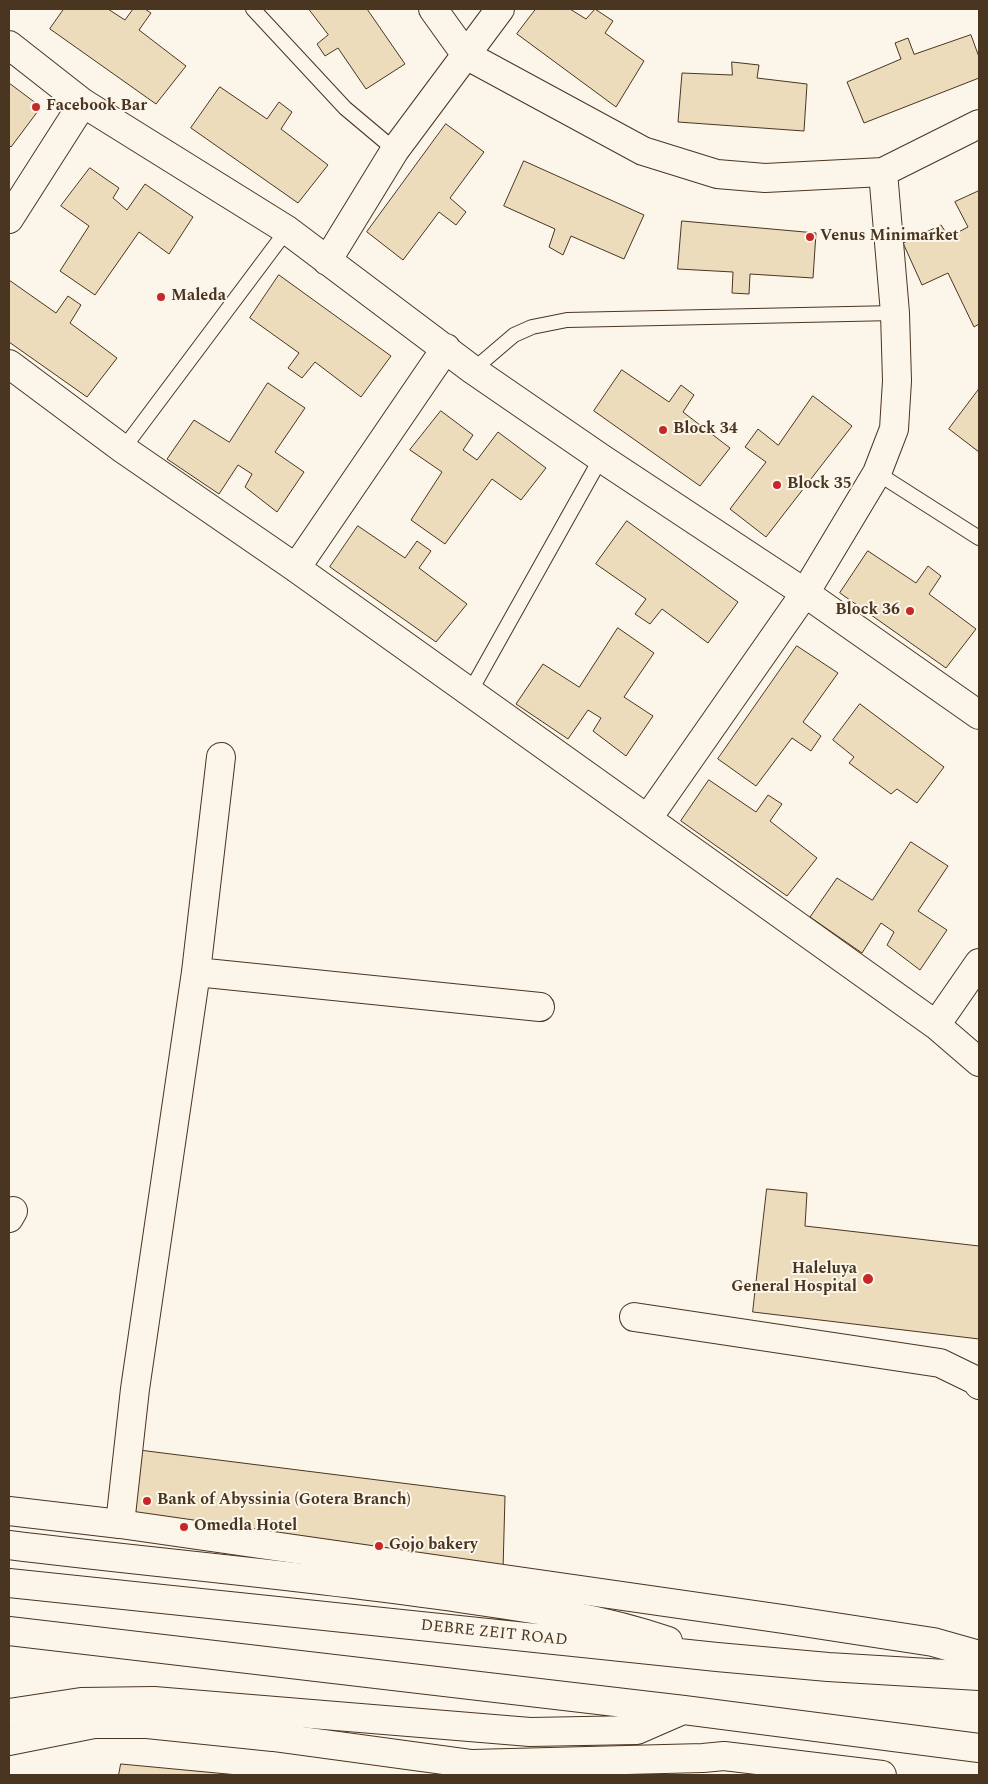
<!DOCTYPE html>
<style>
body{margin:0}
#map{position:relative;width:988px;height:1784px;overflow:hidden;background:#fbf6e9;font-family:Spectral,serif}
canvas{display:block}
.frame{position:absolute;inset:0;border:10px solid #4a3520;pointer-events:none}
</style>
<div id="map">
<canvas width="988" height="1784"></canvas>
<div class="frame"></div>
</div>
<script>
const ctx = document.querySelector('canvas').getContext('2d');
ctx.lineJoin = 'round';
function fillPath(path, color) { ctx.fillStyle = color; ctx.fill(path, 'evenodd'); }
function trace(path, color, width, dash) { ctx.strokeStyle = color; ctx.lineWidth = width; ctx.lineCap = dash ? 'butt' : 'round'; ctx.setLineDash(dash || []); ctx.stroke(path); }
function label(font, color, halo, rows, align = 'center') {
  ctx.font = font + ' Spectral,serif'; ctx.lineWidth = 4; ctx.setLineDash([]); ctx.textBaseline = 'middle'; ctx.strokeStyle = halo; ctx.fillStyle = color; for (const [text, x, y, turn = 0] of rows) {
    ctx.save(); ctx.translate(x, y); ctx.rotate((+turn || 0) * Math.PI / 180); ctx.textAlign = isNaN(turn) ? turn : align; if (halo) ctx.strokeText(text, 0, 0); ctx.fillText(text, 0, 0); ctx.restore();
  }
}
const building = new Path2D(`
 M64,9H108L125,20L133,9H145L151,13L139,30L186,66L156,104L50,29Z
 M309,9H367L405,64L366,89L338,48L325,56L317,44L328,35Z
 M536,9H570L586,19L595,9L613,21L605,33L644,61L616,107L517,34Z
 M971,35L979,57V78L864,123L847,82L901,59L895,43L908,38L914,54Z
 M732,62L759,65L757,78L807,84L804,131L678,122L682,73L732,75Z
 M9,83L41,107L11,147L9,145Z
 M220,87L267,119L279,102L292,112L281,129L328,165L298,203L191,128Z
 M446,124L484,152L450,198L466,212L456,225L439,212L403,260L367,232Z
 M524,161L644,215L624,259L571,236L563,255L549,247L555,229L504,206Z
 M90,168L119,188L113,198L127,210L145,184L193,217L169,254L139,232L95,295L60,271L89,226L61,206Z
 M979,191V324L974,327L948,273L922,285L903,243L941,225L949,237L968,227L955,202Z
 M682,221L816,233L813,278L750,274L749,294L732,293L733,272L678,269Z
 M279,275L391,356L361,397L315,362L302,378L288,368L299,353L250,318Z
 M9,280L56,313L68,296L81,305L70,323L117,358L87,397L9,342Z
 M622,370L669,402L681,385L694,395L683,412L730,448L700,486L594,411Z
 M268,383L305,408L275,452L304,472L277,512L245,487L252,474L238,465L219,494L167,459L194,420L229,442Z
 M979,389V452L949,429Z
 M813,396L852,426L766,537L730,509L766,462L745,447L758,429L778,445Z
 M441,411L473,435L463,450L477,460L498,432L546,468L521,500L492,479L445,544L411,520L442,472L410,450Z
 M627,521L738,602L708,643L662,609L650,624L635,614L646,599L596,564Z
 M358,526L405,558L417,541L431,551L419,568L467,604L436,642L330,567Z
 M868,551L916,583L928,566L941,576L929,594L976,629L946,668L840,593Z
 M618,628L654,653L624,697L653,716L626,756L593,731L601,718L588,710L568,739L516,704L543,664L579,687Z
 M797,646L838,673L803,722L821,736L811,751L792,738L756,786L718,759Z
 M860,704L944,767L917,803L897,789L891,794L849,763L854,757L833,740Z
 M709,780L756,812L768,795L782,804L770,821L817,858L787,896L681,821Z
 M911,842L948,866L918,911L947,930L920,970L887,945L894,932L881,923L862,953L810,917L837,878L872,900Z
 M767,1189L807,1193L805,1226L979,1246V1339L753,1312Z
 M139,1450L505,1496L503,1570L133,1521Z
 M121,1764L238,1775H119Z`);
const service = new Path2D(`
 M253,9L345,108L395,150
 M473,370L514,335L532,327L567,320L895,313
 M123,449L287,230
 M877,473L979,538
 M470,692L601,458`);
const minor = new Path2D(`
 M433,9L466,55L643,151L717,174L765,178L883,172
 M9,45L83,103L287,230L473,370L601,458L805,593L979,715
 M9,219L83,103
 M327,261L395,150L500,9
 M9,364L123,449L296,568L936,1025L979,1062
 M296,568L446,348
 M648,818L805,593L877,473L894,429L897,381L895,313L883,172L979,124
 M196,972L540,1007
 M936,1025L979,963
 M9,1218L13,1211
 M634,1317L940,1363L975,1380L979,1385
 M120,1524L135,1389L196,972L221,757`);
const secondary = new Path2D(`
 M9,1511L120,1524L783,1619L933,1642L979,1655
 M9,1741L94,1724H147L273,1737L472,1764L703,1758L724,1756L882,1775`);
const primary = new Path2D(`
 M9,1545C154,1563 300,1575 445,1596C521,1607 595,1616 668,1641
 M9,1583L717,1657L828,1667L979,1676
 M9,1631L684,1710L979,1748
 M9,1713L81,1702L154,1701L530,1732L637,1730L683,1710`);
const markers = [
 [36,107,5,"#c62828"],
 [810,237,5,"#c62828"],
 [161,297,5,"#c62828"],
 [663,430,5,"#c62828"],
 [777,485,5,"#c62828"],
 [910,611,5,"#c62828"],
 [868,1279,6,"#c62828"],
 [147,1501,5,"#c62828"],
 [184,1527,5,"#c62828"],
 [379,1546,5,"#c62828"]
];
const poiNames = [
 ["Facebook Bar",46,107],
 ["Venus Minimarket",820,237],
 ["Maleda",171,297],
 ["Block 34",673,430],
 ["Block 35",787,485],
 ["Block 36",900,611,"right"],
 ["Haleluya",857,1270,"right"],
 ["General Hospital",857,1288,"right"],
 ["Bank of Abyssinia (Gotera Branch)",157,1501],
 ["Omedla Hotel",194,1527],
 ["Gojo bakery",389,1546]
];
const streetNames = [
 ["DEBRE ZEIT ROAD",494,1634,6]
];
fillPath(building, '#ecdcbc');
trace(building, '#4a3520', 1);
trace(service, '#4a3520', 16);
trace(minor, '#4a3520', 30);
trace(secondary, '#4a3520', 30);
trace(primary, '#4a3520', 30);
trace(service, '#fbf6e9', 14);
trace(minor, '#fbf6e9', 28);
trace(secondary, '#fbf6e9', 28);
trace(primary, '#fbf6e9', 28);
for (const [x, y, r, color] of markers) { const dot = new Path2D(); dot.arc(x, y, r, 0, 2 * Math.PI); ctx.fillStyle = color; ctx.fill(dot); trace(dot, '#fbf6e9', 2); }
label('bold 16px', '#4a3520', '#fbf6e9', poiNames, 'left');
label('16px', '#4a3520', '#fbf6e9', streetNames);
</script>
